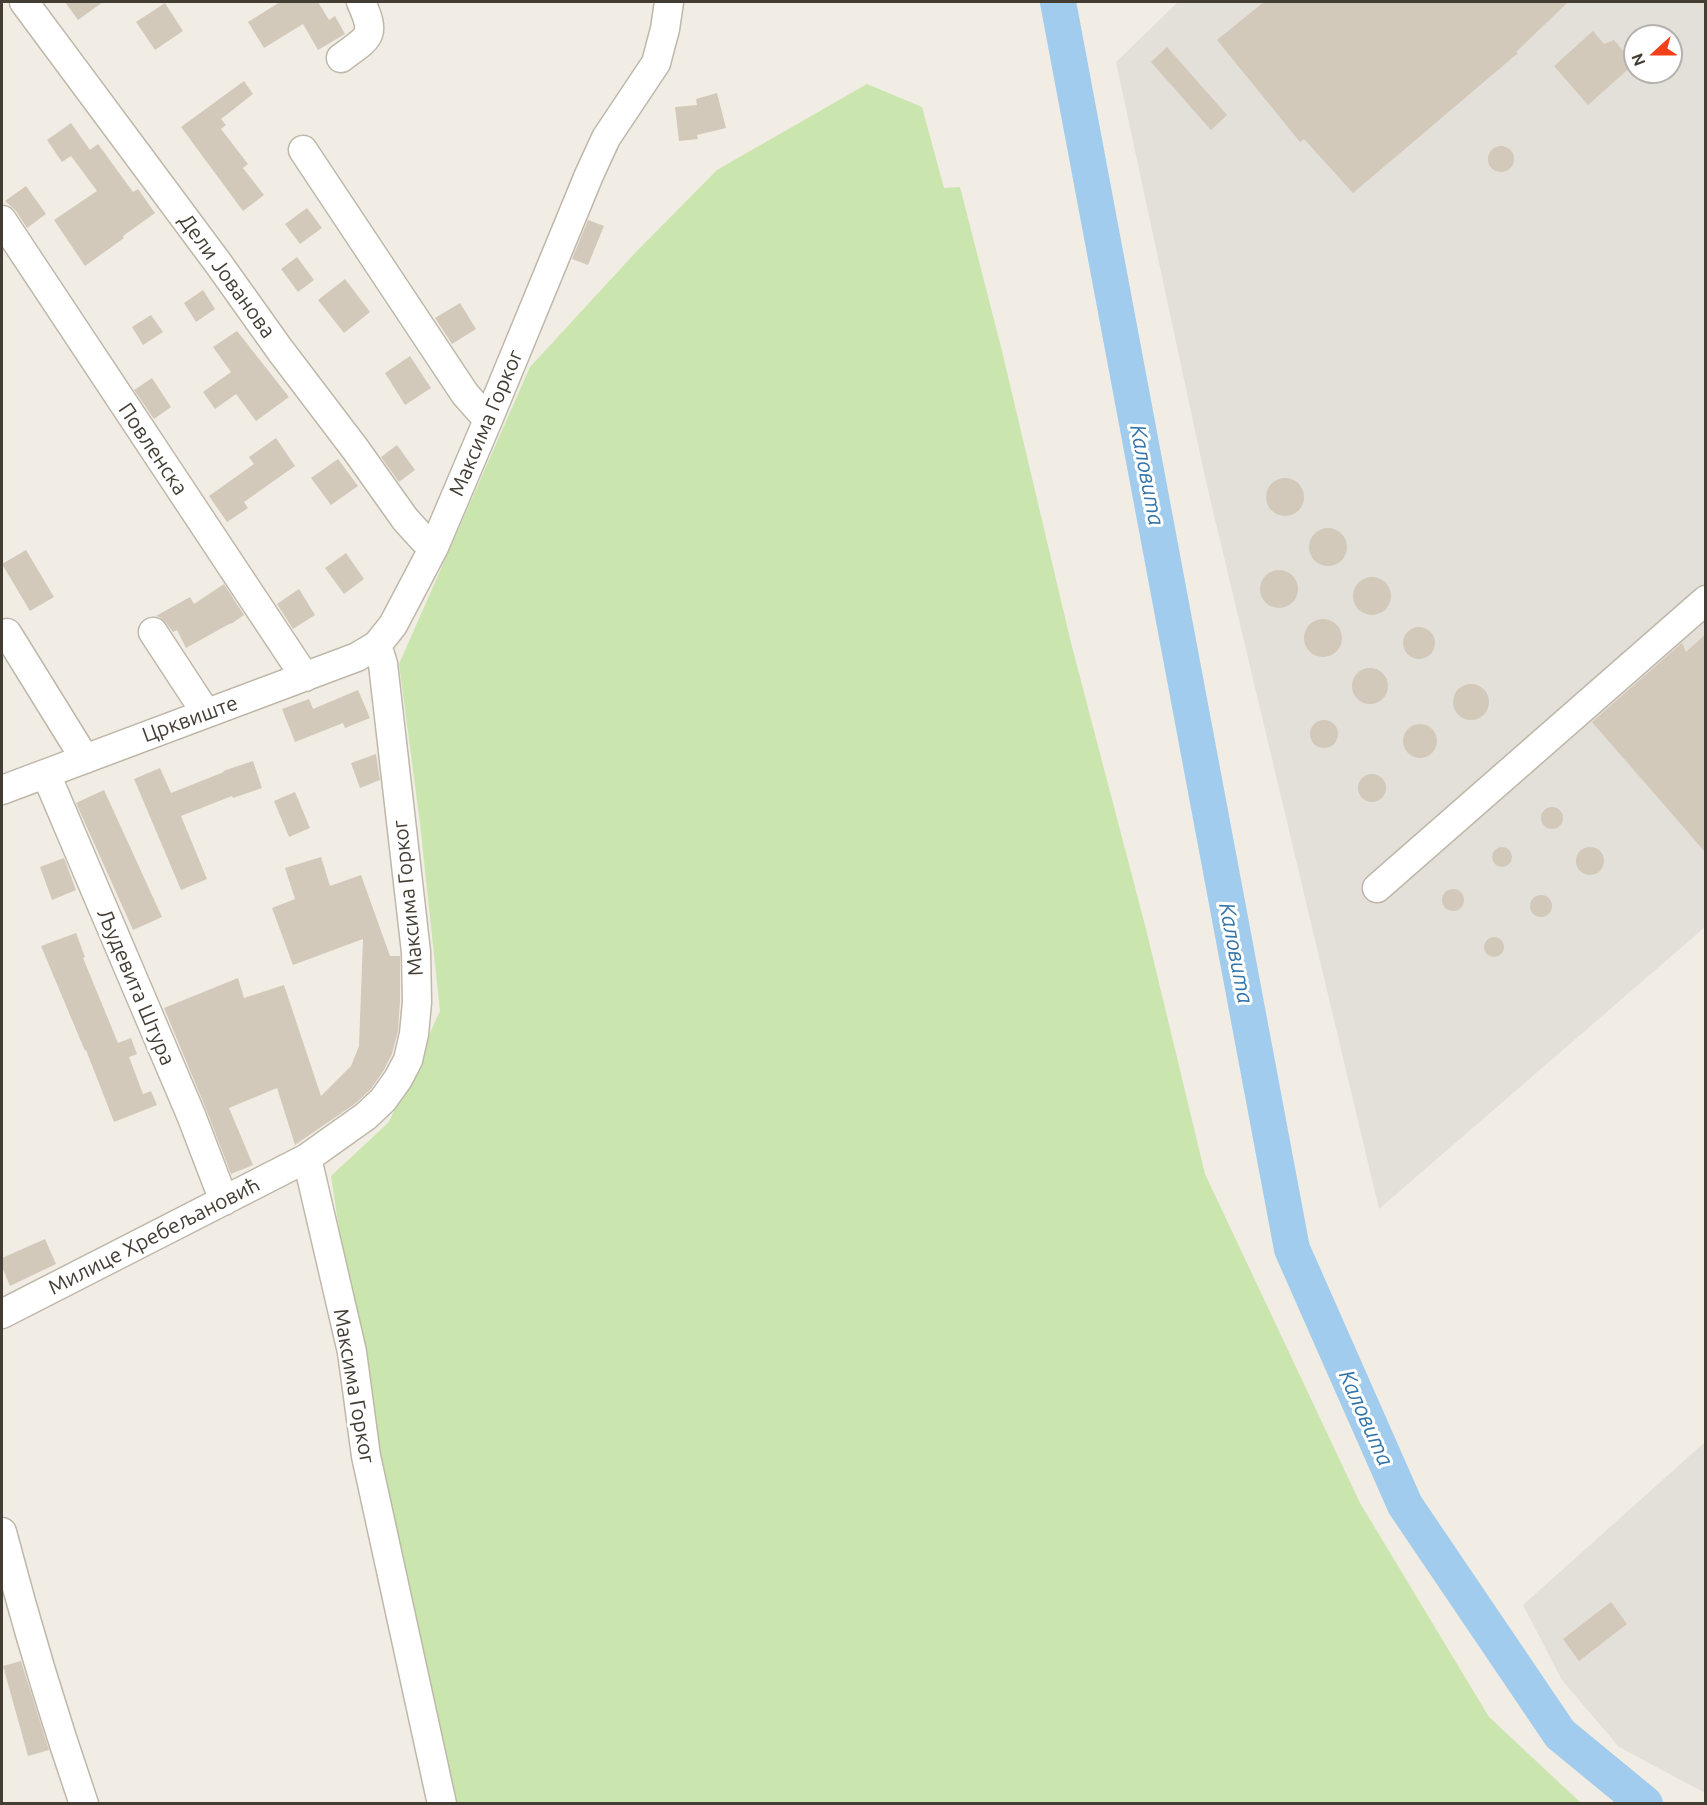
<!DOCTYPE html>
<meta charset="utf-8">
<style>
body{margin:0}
#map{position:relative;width:1707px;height:1805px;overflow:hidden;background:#f1ede4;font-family:Ubuntu,sans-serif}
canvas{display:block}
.frame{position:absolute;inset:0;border:3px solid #433d34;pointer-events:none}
.north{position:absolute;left:1623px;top:24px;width:60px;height:60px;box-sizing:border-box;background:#fff;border:2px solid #b4b1ae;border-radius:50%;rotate:249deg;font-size:16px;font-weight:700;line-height:24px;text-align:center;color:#433d34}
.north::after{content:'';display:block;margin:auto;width:21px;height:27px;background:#f2401a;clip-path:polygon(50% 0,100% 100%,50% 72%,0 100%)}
</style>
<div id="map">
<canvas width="1707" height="1805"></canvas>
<div class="frame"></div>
<div class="north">N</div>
</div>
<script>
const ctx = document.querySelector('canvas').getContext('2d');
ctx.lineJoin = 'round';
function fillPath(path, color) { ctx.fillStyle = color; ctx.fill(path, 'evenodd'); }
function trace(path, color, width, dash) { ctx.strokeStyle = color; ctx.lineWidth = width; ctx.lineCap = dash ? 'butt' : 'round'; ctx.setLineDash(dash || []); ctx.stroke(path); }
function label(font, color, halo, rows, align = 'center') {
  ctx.font = font + ' Ubuntu,sans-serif'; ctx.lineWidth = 6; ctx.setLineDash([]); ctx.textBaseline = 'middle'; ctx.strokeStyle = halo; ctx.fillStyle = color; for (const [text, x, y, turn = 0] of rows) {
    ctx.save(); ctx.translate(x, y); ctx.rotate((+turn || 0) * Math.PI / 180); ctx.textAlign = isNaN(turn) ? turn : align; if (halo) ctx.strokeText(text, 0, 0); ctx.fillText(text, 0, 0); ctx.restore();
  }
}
const industrial = new Path2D(`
 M1178,2H1705V927L1379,1209L1205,477L1116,62ZM1635,36H1671V72H1635Z
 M1705,1442V1793L1619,1747L1562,1680L1523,1605Z`);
const green = new Path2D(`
 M867,84L922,107L944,188L960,187L1002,351L1071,643L1146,929L1205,1174L1360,1503L1489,1717L1581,1803H454L377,1479L331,1176L389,1122L440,1011L420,823L399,664L530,367L636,252L717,170Z`);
const river = new Path2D(`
 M1058,2L1292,1249L1405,1505L1560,1734L1645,1804`);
const building = new Path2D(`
 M65,2H103L78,20Z
 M280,2H318L329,20L335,16L345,34L318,50L303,24L264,48L248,22Z
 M1264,2H1568L1516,52L1518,53L1353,193L1304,139L1300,142L1217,40Z
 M165,3L183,31L155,50L136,22Z
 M1593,31L1604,44L1614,40L1634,64L1588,105L1554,66Z
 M1167,47L1227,115L1211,130L1151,62Z
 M244,81L253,94L221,119L226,125L221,129L248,164L243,168L264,195L243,211L181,127Z
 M717,93L726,128L697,135L698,139L679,141L675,107L697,105L696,99Z
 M71,123L90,150L98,144L133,192L138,189L155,213L123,236L124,238L85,266L54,220L97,191L71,156L62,162L47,140Z
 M1488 159a13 13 0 1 1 26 0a13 13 0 1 1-26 0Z
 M26,186L46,214L27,228L16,211L5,201Z
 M307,208L322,228L300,244L285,224Z
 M588,220L604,226L588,265L572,259Z
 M297,257L314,280L298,292L281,269Z
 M345,279L370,312L344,333L318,300Z
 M203,290L215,309L196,322L184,303Z
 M460,303L476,329L452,344L435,318Z
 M151,315L163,332L143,345L132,327Z
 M237,331L289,397L256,421L236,394L215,409L203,392L231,372L213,347Z
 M410,356L431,388L405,405L385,373Z
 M152,378L171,407L154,419L134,390Z
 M276,438L295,466L244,502L248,508L227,522L209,496L254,464L249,457Z
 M397,445L415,470L399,482L381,457Z
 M338,459L358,486L331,505L311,478Z
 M1266 497a19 19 0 1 1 38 0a19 19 0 1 1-38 0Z
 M1309 547a19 19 0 1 1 38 0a19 19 0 1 1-38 0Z
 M26,550L54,597L30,611L2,564Z
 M346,553L364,579L344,594L325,568Z
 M1260 589a19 19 0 1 1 38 0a19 19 0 1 1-38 0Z
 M1353 596a19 19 0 1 1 38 0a19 19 0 1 1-38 0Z
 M224,584L244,615L231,624V623L186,648L177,630L173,632L166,623L161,618L156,616L190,597L194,604Z
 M299,589L315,615L293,629L277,604Z
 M1304 638a19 19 0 1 1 38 0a19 19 0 1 1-38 0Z
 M1403 643a16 16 0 1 1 32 0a16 16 0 1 1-32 0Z
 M1706,634V853L1592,722L1682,643L1686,652Z
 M1352 686a18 18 0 1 1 36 0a18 18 0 1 1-36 0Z
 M1453 702a18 18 0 1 1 36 0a18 18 0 1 1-36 0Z
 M358,690L370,718L345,728L343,723L295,742L282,709L309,699L313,709Z
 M1310 734a14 14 0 1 1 28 0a14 14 0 1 1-28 0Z
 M1403 741a17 17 0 1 1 34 0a17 17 0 1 1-34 0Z
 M376,754L380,780L360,788L351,763Z
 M253,761L262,788L233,798L232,796L181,816L207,879L181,890L134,779L160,768L171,793L224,772L223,771Z
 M1358 788a14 14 0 1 1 28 0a14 14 0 1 1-28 0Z
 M104,790L162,917L133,930L76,803Z
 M295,792L310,828L289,837L274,801Z
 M1541 818a11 11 0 1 1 22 0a11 11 0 1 1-22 0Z
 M1492 857a10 10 0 1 1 20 0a10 10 0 1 1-20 0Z
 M1576 861a14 14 0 1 1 28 0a14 14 0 1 1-28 0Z
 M321,857L330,886L361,875L390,956H400V1001L398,1031L392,1054L384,1070L371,1089L356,1103L295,1145L277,1088L229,1108L253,1165L231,1174L206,1109L164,1008L238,978L244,998L284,985L321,1096L351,1066L359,1046L363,939L293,965L272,908L295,899L285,868Z
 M64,858L76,890L52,900L40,867Z
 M1442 900a11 11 0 1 1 22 0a11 11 0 1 1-22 0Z
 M1530 906a11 11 0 1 1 22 0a11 11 0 1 1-22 0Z
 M76,933L85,957L83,958L118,1043L131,1038L137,1054L129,1057L143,1094L151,1091L157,1105L114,1122L86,1050L85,1051L41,946Z
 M1484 947a10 10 0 1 1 20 0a10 10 0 1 1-20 0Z
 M45,1239L56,1264L10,1286L2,1267V1258Z
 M1611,1602L1627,1624L1579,1661L1563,1639Z
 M21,1661L49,1750L28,1756L3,1666Z`);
const minor = new Path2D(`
 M24,2L218,263L280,350L356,450L405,519L424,540L434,547
 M341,58C369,37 377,37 361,2
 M303,150L465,394L488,420
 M2,220L305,677
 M153,632L206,713
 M7,633L85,759
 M46,774L191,1115L224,1201
 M2,790L357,657L377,645L393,625L434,547L488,420L589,175L606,138L656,63L665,29L669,2
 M1377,888L1706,600
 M307,1158L352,1352L366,1456L442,1804
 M2,1314L307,1158L366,1116L383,1100L398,1079L408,1060L414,1034L417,1002L416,952L383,664L377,645
 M2,1532C26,1624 53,1714 84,1804`);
const streetNames = [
 ["Дели Јованова",227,276,54],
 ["Максима Горког",486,423,-67],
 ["Повленска",153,449,56],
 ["Црквиште",190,719,-20],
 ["Максима Горког",408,898,-96],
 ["Људевита Штура",136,987,67],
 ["Милице Хребељановић",154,1236,-27],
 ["Максима Горког",354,1386,80]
];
const waterNames = [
 ["Каловита",1147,475,79],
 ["Каловита",1236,953,79],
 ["Каловита",1366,1418,66]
];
fillPath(industrial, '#e3dfd9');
fillPath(green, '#cae5ad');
trace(river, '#a1cced', 36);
fillPath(building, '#d2c9ba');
trace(minor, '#bfb8aa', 31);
trace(minor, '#fff', 28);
label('21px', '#433d34', '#fff', streetNames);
label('italic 22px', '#3274aa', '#fff', waterNames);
</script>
